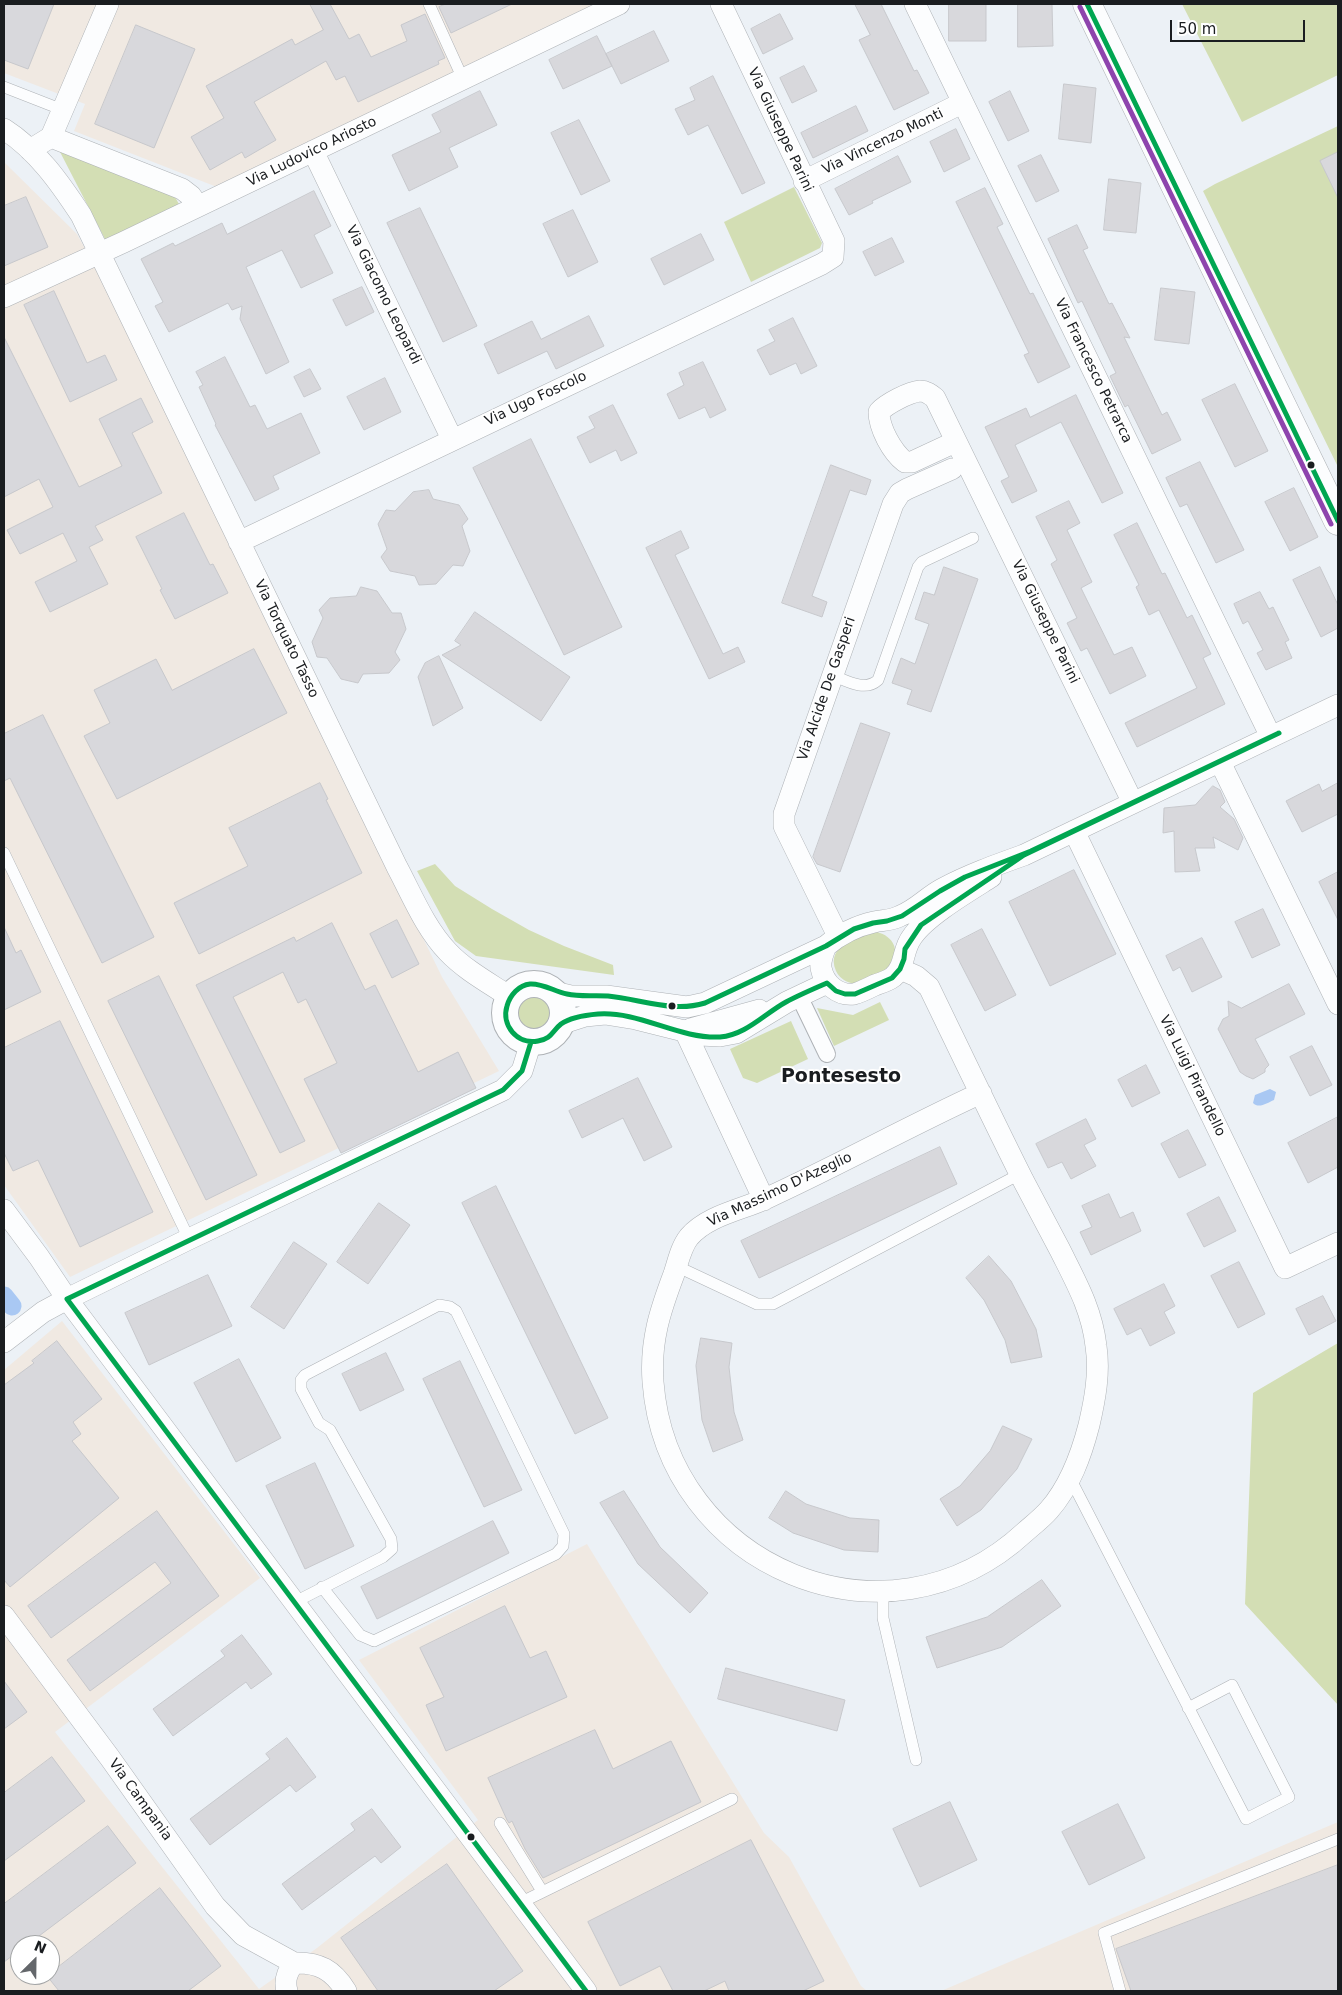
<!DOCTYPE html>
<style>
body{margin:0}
#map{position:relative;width:1342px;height:1995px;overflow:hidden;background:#ecf1f6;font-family:"DejaVu Sans",sans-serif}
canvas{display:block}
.frame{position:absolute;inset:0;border:5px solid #1a1d20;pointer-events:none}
.north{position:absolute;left:10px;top:1935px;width:50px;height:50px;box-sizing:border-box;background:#fff;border:1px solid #a3a5a6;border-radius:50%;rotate:23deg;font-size:14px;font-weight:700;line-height:20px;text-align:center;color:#1a1d20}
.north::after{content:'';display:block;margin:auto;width:18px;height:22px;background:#64676b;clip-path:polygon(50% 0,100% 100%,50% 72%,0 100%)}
.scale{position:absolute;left:1170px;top:20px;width:135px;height:22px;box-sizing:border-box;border:2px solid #1a1d20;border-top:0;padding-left:6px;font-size:15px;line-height:18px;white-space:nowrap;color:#1a1d20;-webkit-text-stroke:4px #fff;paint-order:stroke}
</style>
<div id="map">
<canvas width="1342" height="1995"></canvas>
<div class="frame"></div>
<div class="north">N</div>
<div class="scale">50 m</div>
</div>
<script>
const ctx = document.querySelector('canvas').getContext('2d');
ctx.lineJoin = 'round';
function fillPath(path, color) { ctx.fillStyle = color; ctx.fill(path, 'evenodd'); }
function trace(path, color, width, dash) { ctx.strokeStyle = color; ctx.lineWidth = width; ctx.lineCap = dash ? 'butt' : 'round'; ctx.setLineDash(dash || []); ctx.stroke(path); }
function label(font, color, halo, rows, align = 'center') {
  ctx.font = font + ' "DejaVu Sans",sans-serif'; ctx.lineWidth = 4; ctx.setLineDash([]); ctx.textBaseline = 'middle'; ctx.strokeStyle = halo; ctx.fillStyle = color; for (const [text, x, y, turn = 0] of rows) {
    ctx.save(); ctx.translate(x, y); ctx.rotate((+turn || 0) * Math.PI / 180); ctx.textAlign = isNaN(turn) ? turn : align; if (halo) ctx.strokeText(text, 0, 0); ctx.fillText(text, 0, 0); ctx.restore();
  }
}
const industrial = new Path2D(`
 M4,4H604L222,189L74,131L85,104L4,73Z
 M4,162L77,234L104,283L442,977L499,1071L70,1277L4,1185Z
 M62,1321L260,1578L55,1732L259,1989L317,1948L478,1820L359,1660L587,1544L764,1833L789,1857L861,1986L867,1991H4V1370ZM20,1945H50V1975H20Z
 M1338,1822V1991H941Z`);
const green = new Path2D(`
 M1182,4H1338V75L1242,122Z
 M1338,126V467L1203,191L1215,184Z
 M59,150L174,195L180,206L106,241Z
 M794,187L822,243L820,248L751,282L724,222Z
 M435,864L455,886L492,909L529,930L564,946L613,965L614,975L476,956L455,941L417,871Z
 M877,932C893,936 902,951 889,966C884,973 859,984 851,983C844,981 839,977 836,971C825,945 858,937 877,932Z
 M514 1012a19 19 0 1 1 38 0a19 19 0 1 1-38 0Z
 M880,1002L889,1020L834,1046L817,1008L853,1015Z
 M791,1021L808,1059L757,1083L743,1078L730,1049Z
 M1338,1343V1705L1245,1604L1253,1393Z`);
const water = new Path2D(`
 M1270,1089L1276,1092L1274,1100C1267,1103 1259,1109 1253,1103L1255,1095Z`);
const canal = new Path2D(`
 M4,1296L12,1306`);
const building = new Path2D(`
 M4,4H54L28,69L4,60Z
 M310,4H330L349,39L359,34L371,57L407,41L401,25L425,14L445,58L438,61L439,64L358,102L345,76L336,80L326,61L254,102L276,140L245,158L242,152L210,170L191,137L224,118L206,86L292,39L295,45L323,30Z
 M446,4H512L451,33L439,7Z
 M855,4H881L914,71L917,70L929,93L894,110L859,40L870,35Z
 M949,4H986V41H949Z
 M1018,4H1052L1053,46L1018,47Z
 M780,14L793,39L763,54L751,29Z
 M136,25L195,49L154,148L95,124Z
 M654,31L669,61L621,84L606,54Z
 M597,36L612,66L563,89L549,60Z
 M804,66L817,91L792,103L780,78Z
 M713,76L765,183L742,194L708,125L688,135L675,109L695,100L690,88Z
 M1064,84L1096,88L1091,143L1059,139Z
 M480,91L497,125L449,148L458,167L409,191L392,155L441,132L432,115Z
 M1010,91L1029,131L1008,141L989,102Z
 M856,106L868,131L813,158L801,133Z
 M579,120L610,181L581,195L551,133Z
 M956,129L970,159L944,172L930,142Z
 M1338,152V198L1320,161Z
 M1041,155L1059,191L1036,202L1018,166Z
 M898,156L911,182L872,201L873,203L849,215L835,189Z
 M1109,179L1141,183L1136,233L1104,230Z
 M985,188L1003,224L997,227L1030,294L1033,293L1070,367L1038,383L1024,355L1029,353L956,202Z
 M314,191L331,226L314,235L333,273L301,288L282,250L246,267L289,362L266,374L240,319L242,306L232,310L228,303L169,332L155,306L163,302L141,259L173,243L175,246L222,223L227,234Z
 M26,197L48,247L4,266V206Z
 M420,208L477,326L443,342L387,223Z
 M573,210L598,262L568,277L543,224Z
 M1077,225L1088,248L1083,250L1109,304L1112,303L1130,338L1124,337L1162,415L1167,412L1181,440L1152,454L1128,405L1125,407L1110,376L1116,373L1082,301L1078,303L1048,239Z
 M701,234L714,260L664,285L651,259Z
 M892,238L904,262L875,276L863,252Z
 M362,287L374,312L346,326L333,300Z
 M1161,288L1195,292L1189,344L1155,340Z
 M54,291L87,363L105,355L117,380L70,402L24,305Z
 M589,316L604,346L556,369L547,351L498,374L484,344L532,321L541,339Z
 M793,318L817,366L801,374L796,363L770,375L757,350L775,341L769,330Z
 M4,337L79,487L122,466L99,419L141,398L153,422L132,433L162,493L95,526L103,540L89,547L108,584L50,612L35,582L77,561L63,533L20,554L7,530L53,507L39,479L4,497Z
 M225,357L250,407L255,405L267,429L301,413L320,453L273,476L279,489L255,501L215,425L216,424L199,387L203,385L196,372Z
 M703,362L726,410L710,418L705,407L679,419L667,394L684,385L679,373Z
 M310,369L321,389L304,397L294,377Z
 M385,378L401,412L364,430L347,397Z
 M1235,384L1268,451L1235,467L1202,400Z
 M1076,395L1123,493L1102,503L1061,422L1015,445L1037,491L1012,503L1001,481L1009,477L985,427L1026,408L1030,417Z
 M613,405L637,453L621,461L616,450L590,463L577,437L595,428L589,417Z
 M531,439L622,627L564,655L473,468Z
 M1200,462L1244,550L1216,563L1187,504L1180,507L1166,478Z
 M831,465L871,480L866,495L850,490L812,596L827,602L822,617L782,603Z
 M1294,488L1318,537L1290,551L1265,502Z
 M429,490L433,499L459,505L468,519L462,526L470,551L463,566L453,565L436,584L419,585L415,576L390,571L381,557L387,549L378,524L386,510L395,511L413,492Z
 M1069,501L1080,523L1067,530L1092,582L1081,588L1114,655L1132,647L1146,676L1110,694L1087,648L1081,651L1067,623L1077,618L1051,564L1057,560L1036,517Z
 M184,513L210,565L213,564L228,593L175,619L160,590L162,589L136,537Z
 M1137,523L1162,574L1165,573L1187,618L1192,615L1211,654L1203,658L1225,704L1137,747L1125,723L1197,688L1159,610L1149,615L1136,587L1139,585L1114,535Z
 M681,531L689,548L675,555L723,654L738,647L745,662L709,679L646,548Z
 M944,567L978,579L931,712L907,704L912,690L892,683L901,658L915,664L929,624L915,619L924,592L934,595Z
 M1320,567L1338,605V628L1321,637L1293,580Z
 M361,587L377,591L392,613H401L406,629L395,652L400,660L389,673L363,674L358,683L341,679L327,658L317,657L312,642L323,618L319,610L330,598L356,596Z
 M1260,592L1269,609L1273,607L1289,640L1285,642L1292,658L1266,670L1257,653L1263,650L1248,621L1243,624L1234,604Z
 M475,612L570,677L541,721L442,655L461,645L455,641Z
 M254,649L287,713L117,799L84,736L110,723L94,690L156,659L172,690Z
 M439,656L463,708L433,726L418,677L425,663Z
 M43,715L154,937L102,963L10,778L4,781V734Z
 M861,723L890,733L840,872L817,864L813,857Z
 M320,783L328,799L326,800L362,873L199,954L174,903L248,866L229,828Z
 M1338,783V814L1302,832L1286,801L1319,784L1322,791Z
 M1213,786L1220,790L1225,802L1220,807L1234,819L1243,838L1238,850L1213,837L1215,848H1195L1200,871L1175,872L1174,831L1163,833L1164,808L1195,805Z
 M1074,870L1116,954L1050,986L1009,902Z
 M1338,872V920L1319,882Z
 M1263,909L1280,945L1252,958L1235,922Z
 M397,920L419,964L392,978L370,934Z
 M332,923L365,990L375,985L418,1072L458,1052L476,1088L341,1153L304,1079L337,1063L306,999L298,1003L283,972L233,997L305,1141L280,1153L196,985L294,937L296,941Z
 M4,927L16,953L21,950L41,992L4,1010Z
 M982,929L1016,995L985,1011L951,945Z
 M1202,938L1222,977L1192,992L1180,967L1173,971L1166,956Z
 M159,976L257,1175L206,1200L108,1001Z
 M1289,984L1305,1014L1255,1039L1269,1065L1265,1069V1072L1253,1079L1246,1076L1240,1072L1218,1029L1223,1019L1229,1016L1228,1001L1241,1008Z
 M60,1021L153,1212L80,1247L38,1160L13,1171L4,1153V1048Z
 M1312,1046L1332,1085L1310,1096L1290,1057Z
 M1146,1065L1160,1093L1132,1107L1118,1080Z
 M638,1078L672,1147L644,1161L623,1118L582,1138L569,1111Z
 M1338,1117V1167L1308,1183L1288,1143Z
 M1086,1119L1096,1139L1084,1145L1096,1166L1071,1179L1062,1162L1048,1168L1036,1144Z
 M1188,1130L1206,1165L1179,1178L1161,1144Z
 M940,1147L957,1184L759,1278L741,1241Z
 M496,1186L608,1418L575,1434L462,1203Z
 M1109,1194L1120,1218L1133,1212L1141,1231L1091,1255L1080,1232L1092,1227L1082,1206Z
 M1219,1197L1236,1231L1204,1247L1187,1214Z
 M379,1203L410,1225L368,1284L337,1262Z
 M294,1242L327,1264L284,1329L251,1307Z
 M989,1256L1011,1281L1036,1329L1042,1357L1011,1363L1005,1340L984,1300L966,1278Z
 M1239,1262L1265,1314L1238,1328L1211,1276Z
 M208,1275L232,1326L149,1365L125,1313Z
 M1164,1284L1175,1306L1164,1312L1175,1333L1150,1346L1141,1328L1127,1335L1114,1309Z
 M1323,1296L1336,1321L1309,1335L1296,1309Z
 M701,1338L732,1343L729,1367L734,1412L743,1440L713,1452L702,1420L696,1366Z
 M57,1341L102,1399L73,1422L81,1434L72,1441L119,1498L10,1587L4,1580V1385L34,1363L32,1361Z
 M386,1353L404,1390L360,1411L342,1374Z
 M239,1359L281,1438L236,1462L194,1383Z
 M460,1361L522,1490L484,1507L423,1379Z
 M1003,1426L1032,1439L1017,1469L981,1510L957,1526L940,1499L960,1486L990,1451Z
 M315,1463L354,1546L305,1569L266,1486Z
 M624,1491L660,1547L708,1593L690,1613L638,1564L600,1503Z
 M786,1491L806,1504L850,1518L879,1520L878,1552L844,1550L793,1533L769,1518Z
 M157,1511L219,1596L90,1691L67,1660L171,1583L155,1562L51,1638L28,1606Z
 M493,1521L509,1553L377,1619L361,1587Z
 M1042,1580L1061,1606L1002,1647L937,1668L926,1637L987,1617Z
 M505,1606L530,1658L546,1651L567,1697L446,1751L426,1705L444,1697L420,1648Z
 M242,1635L272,1674L251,1689L246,1682L173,1736L153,1709L225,1656L221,1651Z
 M726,1668L845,1700L837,1731L718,1699Z
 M4,1681L27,1712L4,1729Z
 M595,1730L613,1769L671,1741L701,1802L543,1878L525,1849L512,1821L509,1823L507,1820L488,1778Z
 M287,1738L316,1777L296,1792L290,1785L210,1845L190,1819L270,1759L266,1754Z
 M52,1757L85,1801L4,1861V1793Z
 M950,1802L977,1860L920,1887L893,1829Z
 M1118,1804L1145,1858L1089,1885L1062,1832Z
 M372,1809L401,1847L381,1863L375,1856L302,1910L282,1884L355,1830L351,1824Z
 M108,1826L136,1863L27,1945H20V1950L4,1962V1904Z
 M751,1840L824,1981L803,1991H729L725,1981L704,1991H673L660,1966L620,1986L588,1922Z
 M447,1864L523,1971L494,1991H378L341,1938Z
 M1338,1865V1991H1131L1116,1949Z
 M160,1888L221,1966L188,1991H59L47,1976Z`);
const service = new Path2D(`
 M429,4L463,79
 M4,87L63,110
 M832,675C847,681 865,692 878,680L918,567L922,562L973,538
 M4,853L189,1239
 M676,1266L757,1304H773L1020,1174
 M1070,1478L1246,1819L1289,1797L1232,1685L1188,1708
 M883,1591V1618L916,1760
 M295,1602L383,1557L392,1549L391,1539L330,1430L319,1423L301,1389V1380L305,1375L439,1305L450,1307L456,1311L564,1534L563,1546L556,1554L374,1641L360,1635L322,1587
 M500,1823L542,1891
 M520,1903L732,1799
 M1120,1991L1104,1933L1338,1839`);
const pedestrian = new Path2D(`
 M799,996L827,1054`);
const minor = new Path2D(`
 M915,4L1271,737
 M4,129C37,150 60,183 81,215L397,867C412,895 425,928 448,952C465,970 489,983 510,997
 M51,137L182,189L191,196L198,206
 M30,150L51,137L108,4
 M313,151L452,439
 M804,181L962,103
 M4,297L124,242L619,4
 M955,442L912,462H905C892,452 879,428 879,412C886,404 909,392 920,391C926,391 930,394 935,398L1133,803
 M239,542L822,264L833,257L834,241L721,4
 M1220,762L1338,1004
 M1074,831L1285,1268L1338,1243
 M838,936L784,826V814L893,504L900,493L907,489L952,469
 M826,946C823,953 820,960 821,968C824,984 838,996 854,994C861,992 869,988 875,985C881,983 888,981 893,977C906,966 902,950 912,937C926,916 969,891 991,877
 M900,969L916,976L929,987C960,1051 991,1116 1023,1180C1035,1203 1048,1227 1060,1250C1076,1282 1092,1310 1096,1346C1100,1373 1095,1399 1089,1425C1081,1456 1070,1486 1049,1510C1042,1518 1033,1525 1025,1532C887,1660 667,1567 653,1382C650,1341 660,1311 674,1274C678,1262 681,1247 689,1237C708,1215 742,1210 767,1198C839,1165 909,1126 981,1093
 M554,992L571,996H606L687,1007L705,1003L826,946C839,935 856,926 874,922C883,920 890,921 900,916C916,910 927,897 942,889C968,875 996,865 1024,855L1338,705
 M560,1024L585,1016L605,1014L636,1019L700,1035L720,1036L736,1033L787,1002L827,983
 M690,1029L759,1010
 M685,1031L764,1200
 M4,1210L39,1257L67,1299L586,1991
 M4,1342L43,1312L67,1299L189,1239L503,1090L522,1071L531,1042
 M4,1616L110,1758L215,1906L243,1935L294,1963
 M287,1991C284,1980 287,1972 294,1963C319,1962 333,1970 346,1991`);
const tertiary = new Path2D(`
 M505 1013a29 29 0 1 1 58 0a29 29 0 1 1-58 0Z`);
const secondary = new Path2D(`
 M1087,4L1338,521`);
const bus1 = new Path2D(`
 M1087,4L1338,521
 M1279,733L1024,855L921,925L905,949L904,959L900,969L892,978L855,994H845L836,991L827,983C813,989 799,995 786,1002C764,1014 746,1035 720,1037C678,1039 640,1011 598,1014C586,1015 571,1017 561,1024C552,1031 552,1039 538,1041C517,1045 501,1025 507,1006C510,995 519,985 530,984C543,983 555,992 567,994C580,997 594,995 608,996C640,999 673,1013 705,1003L826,946L854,929L873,923L887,921L902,916L940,891L965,877L1031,851Z
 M67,1299L586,1991
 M67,1299L503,1090L522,1071L531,1042`);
const bus2 = new Path2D(`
 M1080,7L1331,524`);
const markers = [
 [1311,465,4.5,"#1a1d20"],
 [672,1006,4.5,"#1a1d20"],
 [471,1837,4.5,"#1a1d20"]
];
const streetNames = [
 ["Via Giuseppe Parini",780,130,65],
 ["Via Vincenzo Monti",883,142,-26],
 ["Via Ludovico Ariosto",312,152,-26],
 ["Via Giacomo Leopardi",383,295,64],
 ["Via Francesco Petrarca",1093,371,64],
 ["Via Ugo Foscolo",536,399,-25],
 ["Via Giuseppe Parini",1045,622,64],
 ["Via Torquato Tasso",286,639,64],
 ["Via Alcide De Gasperi",827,689,-71],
 ["Via Luigi Pirandello",1192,1076,64],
 ["Via Massimo D'Azeglio",780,1190,-25],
 ["Via Campania",140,1800,54]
];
const districtNames = [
 ["Pontesesto",841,1077]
];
fillPath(industrial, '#f0e9e2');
fillPath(green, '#d3deb4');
fillPath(water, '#a9c8f3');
trace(canal, '#a9c8f3', 19);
fillPath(building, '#d8d8dc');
trace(building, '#c7c8cc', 1);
trace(service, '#aeb2b6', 12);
trace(pedestrian, '#aeb2b6', 18);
trace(minor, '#aeb2b6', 22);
trace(tertiary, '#aeb2b6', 28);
trace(secondary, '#aeb2b6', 29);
trace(service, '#fcfdfe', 11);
trace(pedestrian, '#fcfdfe', 16);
trace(minor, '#fcfdfe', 21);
trace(tertiary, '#fcfdfe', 26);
trace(secondary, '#fcfdfe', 28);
trace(bus1, '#00a651', 5);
trace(bus2, '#8e44ad', 5);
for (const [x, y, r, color] of markers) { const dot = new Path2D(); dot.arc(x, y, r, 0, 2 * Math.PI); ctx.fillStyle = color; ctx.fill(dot); trace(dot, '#fff', 2); }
label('14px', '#1a1d20', '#fff', streetNames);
label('bold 19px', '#1a1d20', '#fff', districtNames);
</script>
